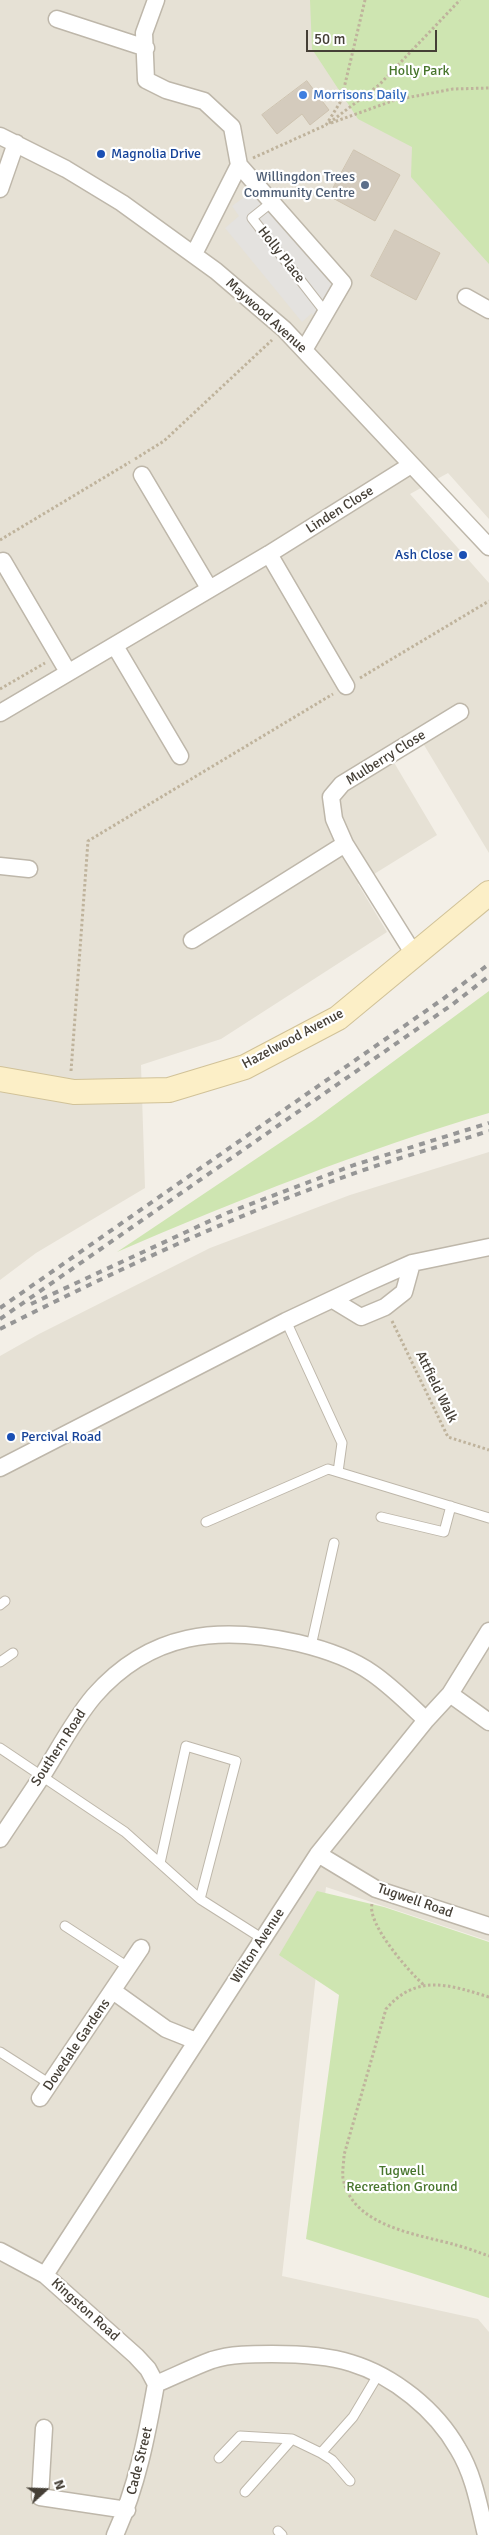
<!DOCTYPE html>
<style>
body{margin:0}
#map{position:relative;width:489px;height:2535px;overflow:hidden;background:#f3efe7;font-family:Signika,sans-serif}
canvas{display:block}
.north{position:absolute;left:20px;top:2465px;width:50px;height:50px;-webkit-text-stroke:4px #fff;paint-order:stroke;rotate:70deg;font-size:14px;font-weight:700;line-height:20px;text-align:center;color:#453f36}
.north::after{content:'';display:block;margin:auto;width:18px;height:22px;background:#453f36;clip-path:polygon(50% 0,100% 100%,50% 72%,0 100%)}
.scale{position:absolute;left:306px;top:30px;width:131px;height:22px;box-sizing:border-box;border:2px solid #453f36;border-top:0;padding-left:6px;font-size:15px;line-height:18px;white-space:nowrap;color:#453f36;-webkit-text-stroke:4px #fff;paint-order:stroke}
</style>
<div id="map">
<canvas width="489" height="2535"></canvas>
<div class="north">N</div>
<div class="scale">50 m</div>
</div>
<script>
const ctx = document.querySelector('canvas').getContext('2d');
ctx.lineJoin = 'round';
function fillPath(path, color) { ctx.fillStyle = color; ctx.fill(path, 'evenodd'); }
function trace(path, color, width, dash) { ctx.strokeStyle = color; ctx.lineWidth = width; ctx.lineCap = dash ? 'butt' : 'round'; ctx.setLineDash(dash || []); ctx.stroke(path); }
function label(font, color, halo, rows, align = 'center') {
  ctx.font = font + ' Signika,sans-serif'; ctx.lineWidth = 4.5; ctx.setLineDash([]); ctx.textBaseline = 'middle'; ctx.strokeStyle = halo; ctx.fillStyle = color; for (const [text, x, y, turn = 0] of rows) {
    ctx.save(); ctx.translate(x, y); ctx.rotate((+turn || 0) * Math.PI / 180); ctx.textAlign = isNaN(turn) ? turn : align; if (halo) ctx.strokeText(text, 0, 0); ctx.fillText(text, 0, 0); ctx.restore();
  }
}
const residential = new Path2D(`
 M0,0H489V519L448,473L410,494L489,583V853L415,730L386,749L437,835L358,884L387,932L221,1039L141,1065L145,1188L36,1253L0,1280Z
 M489,1152V1941L326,1887L282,2276L478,2319L489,2332V2535H0V1356L39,1334L210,1248L350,1195Z`);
const green = new Path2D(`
 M310,0H489V264L411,177L412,147L358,119L312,49Z
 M489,991V1113C362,1150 238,1200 117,1252L314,1120Z
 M317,1891L384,1907L489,1942V2298L306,2239L339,1995L279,1955Z`);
const parking = new Path2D(`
 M258,187L343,283L315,320L312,313L302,322L225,228L239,216L232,206Z`);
const building = new Path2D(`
 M307,81L329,110L310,125L302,114L277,134L262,115Z
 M354,150L400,175L375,221L329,196Z
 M395,230L440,253L416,300L371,276Z`);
const path = new Path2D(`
 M329,123L379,85L460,0
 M331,123L395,100L453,89L489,88
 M253,158L326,125L341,101L365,0
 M135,459L164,441L272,340
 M0,540L130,462
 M360,678L489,601
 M0,689L45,663
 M71,1071L88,841L333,694
 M392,1321L448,1437L489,1450
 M372,1904C367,1924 409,1972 424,1985
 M489,1997C450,1985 417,1973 386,2009L344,2155C344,2162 342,2171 343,2178C352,2227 418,2234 456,2245C467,2248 478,2252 489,2256`);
const lane = new Path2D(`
 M272,202L252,218L326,313
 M286,1321L342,1443L338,1472
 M381,1517L444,1532L451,1506
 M206,1522L328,1469L489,1518
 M0,1605L5,1601
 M311,1646L334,1543
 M0,1662L13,1653
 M0,1748L125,1832L200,1899L263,1939
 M160,1863L186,1746L236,1761L200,1899
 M65,1926L128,1967
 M0,2052L50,2084
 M321,2453L332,2460L350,2481
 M219,2458L240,2436L292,2439L321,2453L353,2417L378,2375
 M245,2492L292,2439
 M278,2531L282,2535`);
const street = new Path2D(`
 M156,0L144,33L146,80L166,90L204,101L232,127L239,165L194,254
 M57,19L146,48
 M0,136L66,169L122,203L216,271L284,329L489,547
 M239,165L343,283L304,350
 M0,189L16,143
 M466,297L489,310
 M142,475L209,588
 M269,554L346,686
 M3,561L68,672
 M115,646L180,756
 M0,713L269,554L411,465
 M345,844L415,956
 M0,866L29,869
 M192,940L345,844L334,819L331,797L342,784L460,712
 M333,1300L361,1317L385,1307L404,1292L412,1263
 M0,1468L286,1321L367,1283L412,1263L489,1247
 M450,1694L489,1722
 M0,1839C14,1818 28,1797 42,1776C59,1749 73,1721 94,1696C150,1632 219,1625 298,1643C323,1649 351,1658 372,1673C391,1686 409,1704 426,1720
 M318,1854L376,1889L489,1926
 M113,1991L166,2029L196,2041
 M40,2098L141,1948
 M0,2251L45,2275L136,2356L148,2369L156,2384
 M45,2275L318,1854L426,1720L450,1694L489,1631
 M156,2384C175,2376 193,2367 212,2360C231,2354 253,2354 272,2354C298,2354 326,2355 351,2363C394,2376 436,2410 458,2449C474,2475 479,2506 486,2535
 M44,2428L40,2497L127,2510
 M115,2535C137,2487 147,2435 156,2384`);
const secondary = new Path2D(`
 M0,1079L74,1092L169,1090L245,1067L338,1018L489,893`);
const rail = new Path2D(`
 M31,1304L227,1213L354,1165L489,1123
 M0,1308L443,999L489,964
 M0,1319L453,1004L489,976
 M0,1329C115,1271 236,1214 358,1172C401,1157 445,1145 489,1131`);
const markers = [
 [303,95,5,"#3f7fe0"],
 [101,154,5,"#1a4fb4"],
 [365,185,5,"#5c6f8a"],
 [463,555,5,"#1a4fb4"],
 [11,1437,5,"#1a4fb4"]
];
const parkNames = [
 ["Holly Park",419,71],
 ["Tugwell",402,2171],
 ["Recreation Ground",402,2187]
];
const shopNames = [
 ["Morrisons Daily",313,95]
];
const transitNames = [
 ["Magnolia Drive",111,154],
 ["Ash Close",453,555,"right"],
 ["Percival Road",21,1437]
];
const serviceNames = [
 ["Willingdon Trees",355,177],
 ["Community Centre",355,193]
];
const streetNames = [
 ["Holly Place",281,255,52],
 ["Maywood Avenue",266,316,42],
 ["Linden Close",340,510,-32],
 ["Mulberry Close",386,758,-32],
 ["Hazelwood Avenue",293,1039,-28],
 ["Attfield Walk",436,1387,64],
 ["Southern Road",59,1748,-57],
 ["Tugwell Road",415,1901,19],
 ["Wilton Avenue",258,1946,-57],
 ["Dovedale Gardens",77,2045,-56],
 ["Kingston Road",85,2310,42],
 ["Cade Street",140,2461,-76]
];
fillPath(residential, '#e6e1d5');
fillPath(green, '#cee5b1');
fillPath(parking, '#e4e2df');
fillPath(building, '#d4cbbd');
trace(building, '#cec3b0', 1);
trace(lane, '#beb7aa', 11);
trace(street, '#beb7aa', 19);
trace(secondary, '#d1c298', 26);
trace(path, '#bfb39c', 3, [2.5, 2.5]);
trace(lane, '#fff', 9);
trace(street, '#fff', 16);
trace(secondary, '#fcefc7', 24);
trace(rail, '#969696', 4, [6, 6]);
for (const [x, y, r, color] of markers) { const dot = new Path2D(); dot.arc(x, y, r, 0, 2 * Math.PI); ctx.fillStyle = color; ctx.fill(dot); trace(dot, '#fff', 2); }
label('14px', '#47752c', '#fff', parkNames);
label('14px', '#366cbe', '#fff', shopNames, 'left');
label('14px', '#164399', '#fff', transitNames, 'left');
label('14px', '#4e5e75', '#fff', serviceNames, 'right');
label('14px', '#453f36', '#fff', streetNames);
</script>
